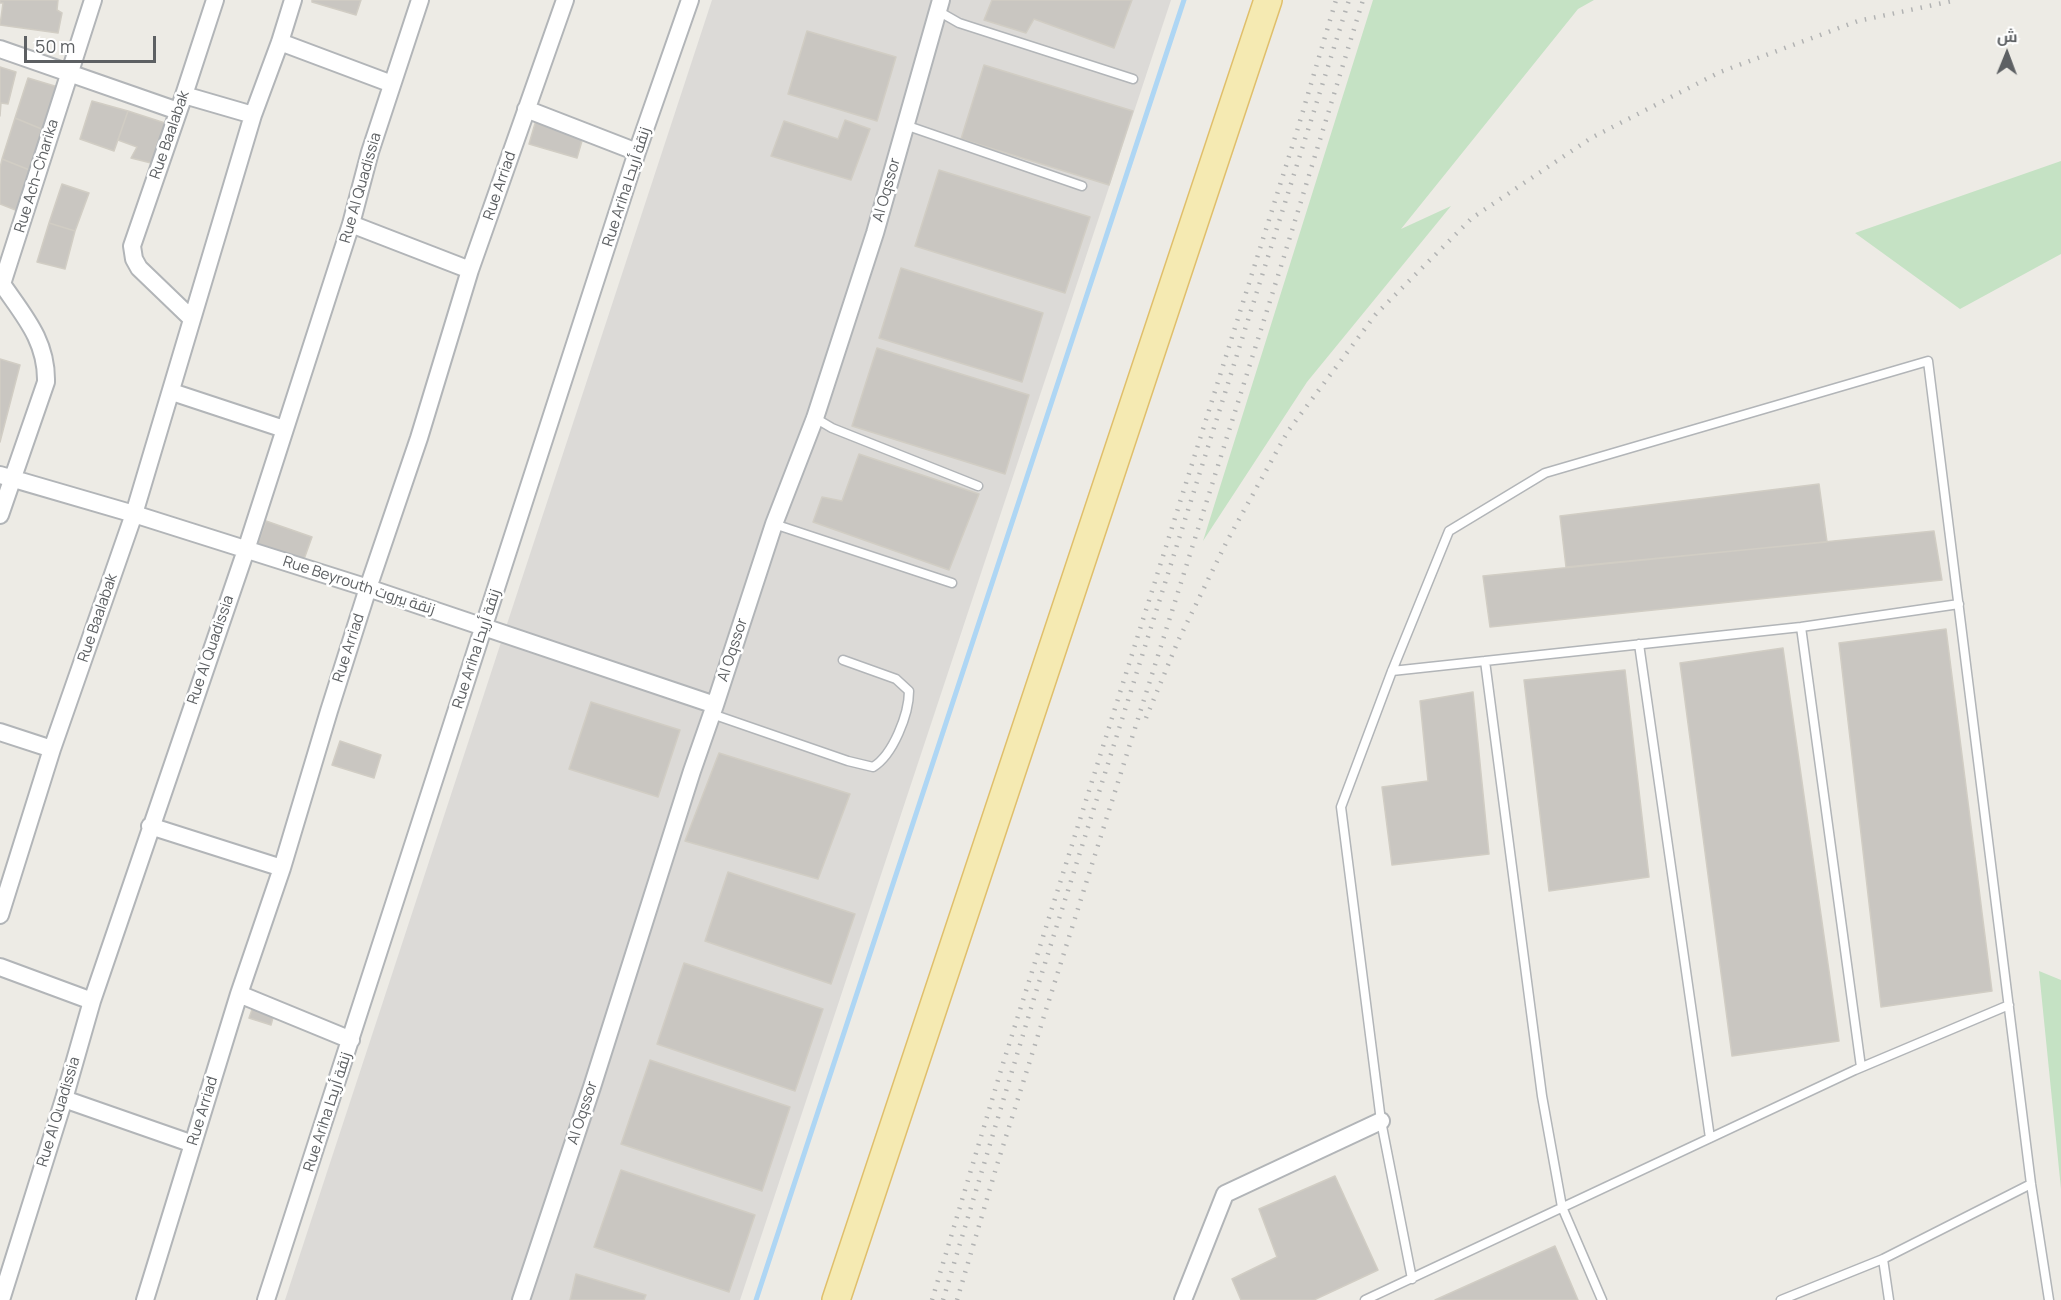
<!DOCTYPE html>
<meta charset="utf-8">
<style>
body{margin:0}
#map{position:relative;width:2061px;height:1300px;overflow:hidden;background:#edebe5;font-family:Manrope,Cairo,sans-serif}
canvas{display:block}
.north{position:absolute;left:1977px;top:24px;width:60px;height:60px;-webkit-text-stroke:4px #fff;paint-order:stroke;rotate:1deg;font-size:16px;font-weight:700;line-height:24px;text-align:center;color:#5d6063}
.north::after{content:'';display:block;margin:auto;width:21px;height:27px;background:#5d6063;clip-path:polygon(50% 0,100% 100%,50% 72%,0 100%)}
.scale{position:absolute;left:24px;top:36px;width:132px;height:27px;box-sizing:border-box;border:3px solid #5d6063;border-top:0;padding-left:8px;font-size:18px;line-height:21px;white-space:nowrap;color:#5d6063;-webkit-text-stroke:4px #fff;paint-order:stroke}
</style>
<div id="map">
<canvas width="2061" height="1300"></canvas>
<div class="north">ش</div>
<div class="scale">50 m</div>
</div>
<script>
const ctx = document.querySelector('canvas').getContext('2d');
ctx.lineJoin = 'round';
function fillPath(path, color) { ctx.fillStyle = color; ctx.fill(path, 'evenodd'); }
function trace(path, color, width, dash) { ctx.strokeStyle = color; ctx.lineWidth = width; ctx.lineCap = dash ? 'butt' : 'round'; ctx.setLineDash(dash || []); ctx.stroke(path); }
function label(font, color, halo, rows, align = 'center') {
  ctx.font = font + ' Manrope,Cairo,sans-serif'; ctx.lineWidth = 5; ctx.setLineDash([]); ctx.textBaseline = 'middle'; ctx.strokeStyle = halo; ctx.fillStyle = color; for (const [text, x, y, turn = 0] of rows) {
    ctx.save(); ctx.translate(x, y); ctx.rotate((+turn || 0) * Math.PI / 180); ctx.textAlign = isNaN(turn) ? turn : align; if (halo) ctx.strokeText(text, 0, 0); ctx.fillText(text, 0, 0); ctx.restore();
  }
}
const industrial = new Path2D(`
 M712,0H1171L740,1300H285Z`);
const green = new Path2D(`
 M1373,0H1594L1578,9L1401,229L1451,206L1307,382L1203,541Z
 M2061,161V254L1960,309L1855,233Z
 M2039,971L2061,980V1189Z`);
const stream = new Path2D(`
 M756,1300L1184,0`);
const building = new Path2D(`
 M0,0H58L57,10L62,13L58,33L0,25L3,3H0Z
 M312,0H361L356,15L312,2Z
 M992,0H1132L1114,48L1034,19L1026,33L984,20Z
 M807,31L896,57L877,121L788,94Z
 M984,65L1133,111L1109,185L961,139Z
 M0,67L16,72L8,104L1,103L0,116Z
 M28,78L58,87L44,130L15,118Z
 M92,101L128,111L114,151L80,139Z
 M128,111L168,124L155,164L131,158L137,147L118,140Z
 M15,118L44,130L32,171L2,159Z
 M536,120L584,134L577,158L529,144Z
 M845,120L870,129L851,180L771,156L784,121L838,139Z
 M2,159L32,171L18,211L0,204V168Z
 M939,170L1090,217L1065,293L915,246Z
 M62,184L89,193L75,231L49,223Z
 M49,223L75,231L65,269L37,262Z
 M901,268L1043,313L1022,382L879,338Z
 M877,348L1029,395L1005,474L852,426Z
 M0,359L20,365L0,442Z
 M859,454L979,494L949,570L813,522L822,497L842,501Z
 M1819,484L1827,542L1566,567L1560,516Z
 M266,521L312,537L303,562L257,546Z
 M1934,531L1942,580L1490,627L1483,576Z
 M1946,629L1992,991L1881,1007L1839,643Z
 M1783,648L1839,1041L1732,1056L1680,663Z
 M1625,670L1649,877L1549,891L1524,680Z
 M1473,692L1489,854L1392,865L1382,787L1428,781L1420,701Z
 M591,702L680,730L658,797L569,769Z
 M340,741L381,755L374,778L332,765Z
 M719,753L850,794L818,879L685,841Z
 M728,872L855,914L831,984L705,941Z
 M684,963L823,1009L795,1091L657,1044Z
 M253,1007L274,1014L271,1025L249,1018Z
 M650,1060L790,1107L762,1191L621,1144Z
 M621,1170L755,1215L729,1292L594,1247Z
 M1335,1176L1378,1270L1314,1300H1241L1232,1279L1277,1257L1259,1209Z
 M1555,1246L1578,1300H1435Z
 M576,1274L646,1295L644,1300H570Z`);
const lane = new Path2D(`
 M938,11L959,23L1133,79
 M905,125L1082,186
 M815,418L832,428L978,486
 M774,524L952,583
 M1801,627L1861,1067
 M1639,644L1710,1138
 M1485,661L1542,1096L1562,1207L1602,1300
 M1392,671L1801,627L1959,604
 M712,714L848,761L873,767C893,755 909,714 909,691L896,679L843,660
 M1883,1259L1889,1300
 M1412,1279L1381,1121L1341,807L1392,671L1449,531L1545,473L1928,361L2031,1184L2049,1300
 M1365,1300L1855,1070L2009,1005
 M1781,1300L1883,1259L2031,1184`);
const street = new Path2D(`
 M280,42L392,84
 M0,49L178,111
 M184,95L253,115
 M526,109L637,152
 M351,224L470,270
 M2,284L93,0
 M192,319L139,268L134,259L132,246L184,95L215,0
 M172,392L284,429
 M0,475L134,514L368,588L715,705
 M0,515L46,382C47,341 24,316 2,284
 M0,732L52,749
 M150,826L282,868
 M0,915L52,749L134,514L253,115L280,42L293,0
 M0,967L92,1001
 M239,994L351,1040
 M64,1099L193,1144
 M1,1300L64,1099L92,1001L246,550L351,224L370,152L420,0
 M145,1300L239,994L282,868L329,711L368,588L419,438L470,270L565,0
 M266,1300L637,152L690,0
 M521,1300L592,1087L692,771L715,705L774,524L815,418L875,233L941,0
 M1183,1300L1225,1194L1381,1121`);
const primary = new Path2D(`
 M836,1300L1268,0`);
const rail = new Path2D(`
 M1146,718L1178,641L1227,541L1288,431L1376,314L1472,218L1591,138L1720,72L1858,21L1957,0
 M932,1300L1001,1070L1297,131L1336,0
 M943,1300L1035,995L1349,0
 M957,1300L997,1165L1282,263L1363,0`);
const streetNames = [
 ["Rue Baalabak",170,135,-71],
 ["Rue Ach–Charika",37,176,-73],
 ["Rue Arriad",500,186,-71],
 ["Rue Ariha زنقة أريحا",627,187,-72],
 ["Rue Al Quadissia",361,188,-74],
 ["Al Oqssor",887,190,-74],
 ["Rue Beyrouth زنقة بيروت",359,586,18],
 ["Rue Baalabak",98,618,-71],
 ["Rue Arriad",349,648,-72],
 ["Rue Ariha زنقة أريحا",477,649,-72],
 ["Rue Al Quadissia",211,650,-71],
 ["Al Oqssor",733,650,-72],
 ["Rue Arriad",203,1111,-73],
 ["Rue Al Quadissia",59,1112,-73],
 ["Rue Ariha زنقة أريحا",328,1112,-72],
 ["Al Oqssor",583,1113,-72]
];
fillPath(industrial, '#dcdad7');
fillPath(green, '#c5e2c4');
trace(stream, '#aed6f4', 5);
fillPath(building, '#c9c6c1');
trace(building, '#d1cdc4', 1.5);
trace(lane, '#b2b5b8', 11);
trace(street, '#b2b5b8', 20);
trace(primary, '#e0bf6b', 30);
trace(lane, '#fff', 8);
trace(street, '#fff', 16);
trace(primary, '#f5eab2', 27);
trace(rail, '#b2b3b3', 4.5, [1.5, 8]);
label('15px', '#5d6063', '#fff', streetNames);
</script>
